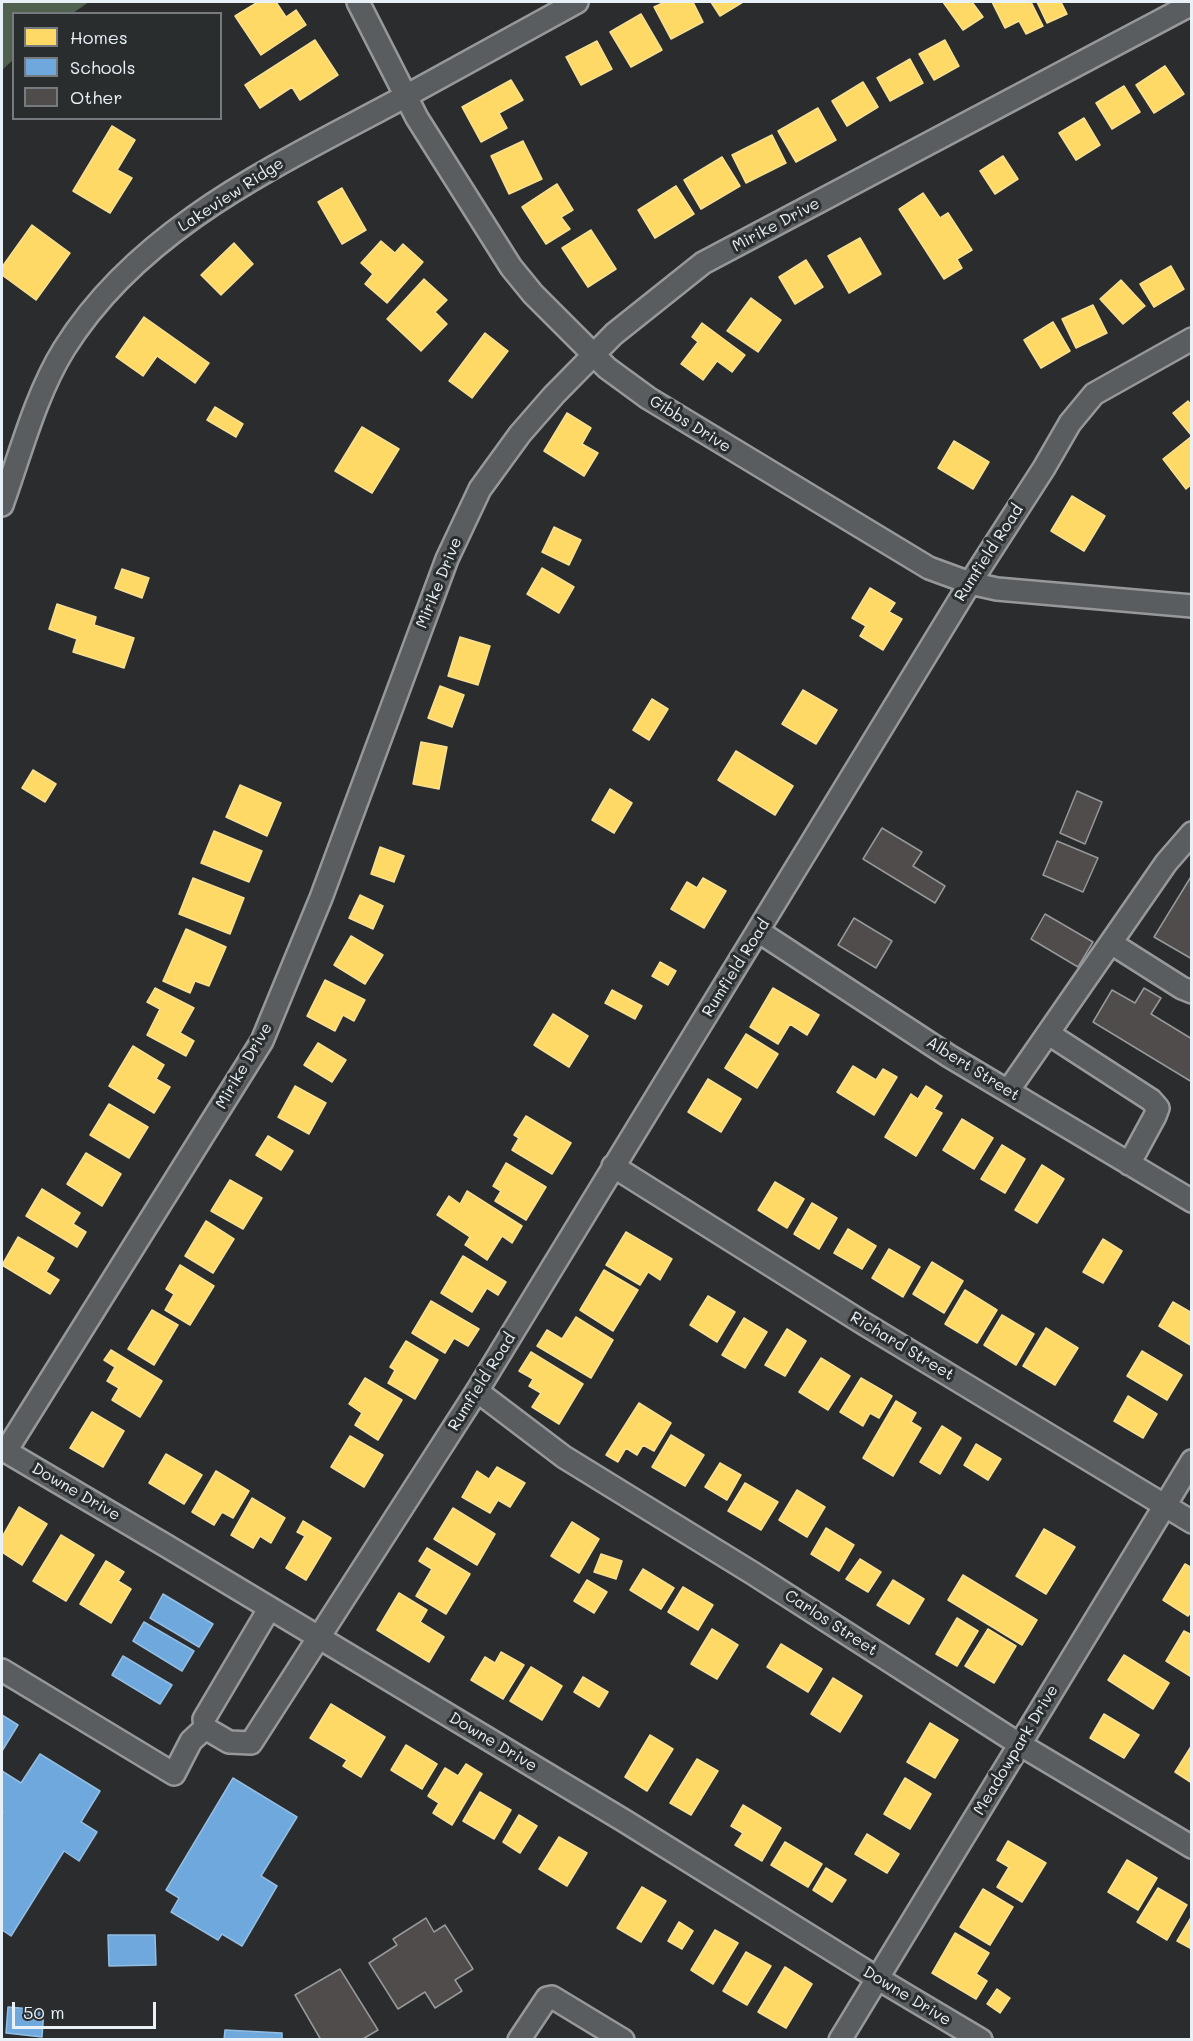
<!DOCTYPE html>
<style>
body{margin:0}
#map{position:relative;width:1193px;height:2041px;overflow:hidden;background:#2b2c2d;font-family:Mali,sans-serif}
canvas{display:block}
.frame{position:absolute;inset:0;border:3px solid #e8f1f8;pointer-events:none}
.legend{position:absolute;left:12px;top:12px;width:210px;height:108px;box-sizing:border-box;background:#2a2d2e;border:2px solid #767b7f;margin:0;padding:8px 10px;list-style:none;font-size:18px;color:#e8f1f8}
.legend li{display:flex;align-items:center;gap:12px;height:30px}
.legend b{width:30px;border:2px solid #767b7f}
.scale{position:absolute;left:12px;top:2002px;width:144px;height:27px;box-sizing:border-box;border:3px solid #e8f1f8;border-top:0;padding-left:8px;font-size:18px;line-height:21px;white-space:nowrap;color:#e8f1f8;-webkit-text-stroke:4px #2a2d2e;paint-order:stroke}
</style>
<div id="map">
<canvas width="1193" height="2041"></canvas>
<div class="frame"></div>
<ul class="legend">
<li><b style="height:16px;background:#ffd966"></b>Homes</li>
<li><b style="height:16px;background:#6fa8dc"></b>Schools</li>
<li><b style="height:16px;background:#4f4c4b"></b>Other</li>
</ul>
<div class="scale">50 m</div>
</div>
<script>
const ctx = document.querySelector('canvas').getContext('2d');
ctx.lineJoin = 'round';
function fillPath(path, color) { ctx.fillStyle = color; ctx.fill(path, 'evenodd'); }
function trace(path, color, width, dash) { ctx.strokeStyle = color; ctx.lineWidth = width; ctx.lineCap = dash ? 'butt' : 'round'; ctx.setLineDash(dash || []); ctx.stroke(path); }
function label(font, color, halo, rows, align = 'center') {
  ctx.font = font + ' Mali,sans-serif'; ctx.lineWidth = 6; ctx.setLineDash([]); ctx.textBaseline = 'middle'; ctx.strokeStyle = halo; ctx.fillStyle = color; for (const [text, x, y, turn = 0] of rows) {
    ctx.save(); ctx.translate(x, y); ctx.rotate((+turn || 0) * Math.PI / 180); ctx.textAlign = isNaN(turn) ? turn : align; if (halo) ctx.strokeText(text, 0, 0); ctx.fillText(text, 0, 0); ctx.restore();
  }
}
const green = new Path2D(`
 M2,2H89L73,13L14,14L13,60L2,70Z`);
const homes = new Path2D(`
 M258,2H276L286,17L296,10L306,25L261,55L235,16Z
 M665,2H693L703,22L671,39L654,7Z
 M711,2H743L720,16Z
 M943,2H972L983,17L963,30Z
 M992,2H1031L1043,26L1026,34L1019,21L1005,28Z
 M1037,2H1061L1067,14L1047,23Z
 M641,14L662,50L631,67L610,32Z
 M315,40L338,75L300,100L292,87L260,108L245,85Z
 M945,40L959,66L934,80L919,54Z
 M597,41L612,69L581,85L566,57Z
 M910,59L923,83L890,101L877,78Z
 M1165,66L1184,94L1154,113L1136,85Z
 M511,80L523,100L499,113L507,128L481,142L462,107Z
 M863,82L878,107L847,126L832,101Z
 M1124,86L1140,112L1112,129L1096,103Z
 M818,108L836,140L796,162L778,131Z
 M1084,118L1100,145L1076,160L1059,133Z
 M112,126L135,140L117,170L132,178L110,213L73,191Z
 M772,135L786,163L746,183L732,155Z
 M523,141L542,179L509,194L491,156Z
 M1003,156L1018,179L995,194L980,171Z
 M722,157L740,186L701,209L684,180Z
 M557,184L573,210L561,217L570,229L546,244L522,207Z
 M676,186L694,214L655,238L638,210Z
 M342,188L366,230L342,244L318,202Z
 M923,193L940,218L948,213L972,250L957,259L962,268L944,279L899,209Z
 M32,225L70,253L36,300L2,275V267Z
 M591,230L616,269L588,287L562,248Z
 M860,238L881,274L849,293L828,256Z
 M381,241L395,253L403,244L423,262L387,303L365,284L373,274L361,263Z
 M234,243L253,264L221,295L201,275Z
 M806,260L823,287L795,304L779,277Z
 M1171,266L1184,289L1154,307L1140,284Z
 M424,279L447,300L435,312L447,324L421,351L387,319Z
 M1121,280L1145,306L1123,324L1100,299Z
 M751,298L781,320L758,352L727,331Z
 M1093,305L1107,333L1076,348L1062,319Z
 M144,317L209,363L195,383L157,356L143,376L116,357Z
 M1053,322L1070,351L1041,368L1024,340Z
 M702,323L745,355L732,372L717,361L703,380L681,364L698,342L692,337Z
 M485,333L508,351L472,398L449,381Z
 M1188,401L1192,406V436L1173,413Z
 M215,407L243,424L236,437L207,420Z
 M567,413L591,428L582,444L598,453L584,476L544,451Z
 M362,427L399,449L372,493L335,471Z
 M1192,436V484L1186,489L1163,459Z
 M954,441L989,462L973,489L938,468Z
 M1072,496L1105,516L1084,551L1051,531Z
 M554,527L581,540L569,565L542,552Z
 M542,568L574,587L559,613L527,594Z
 M122,569L149,578L142,598L115,588Z
 M870,588L895,603L889,612L902,619L883,650L860,636L866,626L852,618Z
 M57,604L96,617L94,625L134,638L124,668L73,652L77,639L49,629Z
 M460,637L490,646L478,685L448,676Z
 M440,686L464,695L452,727L428,718Z
 M803,690L837,710L816,744L782,724Z
 M652,699L668,709L649,740L633,730Z
 M421,742L447,747L439,789L413,784Z
 M736,751L793,786L775,815L718,780Z
 M33,770L56,784L45,802L22,788Z
 M240,785L281,803L267,836L226,817Z
 M610,789L632,803L614,833L592,820Z
 M214,831L262,851L249,882L201,863Z
 M380,847L404,856L394,882L371,874Z
 M193,878L244,898L230,934L179,914Z
 M703,878L726,891L704,928L671,909L687,882L697,888Z
 M360,895L383,906L373,929L349,918Z
 M186,929L226,947L209,986L195,981L190,993L163,981Z
 M351,936L383,955L365,984L334,965Z
 M660,962L676,971L668,985L652,976Z
 M325,980L365,1000L354,1021L343,1015L335,1031L307,1016Z
 M155,988L194,1008L180,1033L194,1041L186,1056L147,1035L160,1009L147,1002Z
 M773,988L819,1015L807,1035L790,1024L778,1044L750,1027Z
 M612,990L642,1006L635,1019L605,1003Z
 M553,1014L588,1036L569,1067L534,1045Z
 M746,1034L778,1054L757,1088L725,1068Z
 M318,1043L346,1060L332,1082L304,1065Z
 M133,1046L164,1065L156,1079L170,1087L154,1113L109,1086Z
 M853,1066L876,1080L883,1069L897,1077L874,1115L837,1092Z
 M708,1079L741,1099L721,1132L688,1112Z
 M295,1086L326,1103L309,1134L278,1117Z
 M926,1086L942,1096L934,1109L942,1113L916,1156L885,1137L911,1094L918,1099Z
 M109,1104L148,1127L129,1158L90,1135Z
 M526,1116L571,1143L552,1174L512,1150L519,1138L514,1135Z
 M962,1119L993,1138L974,1169L943,1150Z
 M268,1136L293,1151L281,1170L256,1155Z
 M1002,1145L1025,1159L1005,1193L981,1179Z
 M86,1153L121,1174L102,1206L67,1184Z
 M506,1163L546,1187L526,1220L495,1201L501,1191L493,1186Z
 M1042,1165L1064,1179L1037,1223L1015,1210Z
 M230,1180L262,1198L243,1229L211,1211Z
 M775,1182L804,1199L787,1228L758,1210Z
 M42,1189L80,1213L73,1224L86,1232L77,1247L26,1216Z
 M467,1191L522,1226L512,1243L502,1236L487,1260L465,1245L470,1237L437,1215L449,1196L460,1204Z
 M812,1203L837,1218L819,1249L794,1234Z
 M206,1221L234,1239L213,1273L185,1256Z
 M848,1229L876,1246L862,1269L834,1253Z
 M626,1232L672,1259L660,1280L648,1272L640,1285L606,1265Z
 M18,1237L54,1258L46,1272L59,1280L50,1294L2,1265Z
 M1103,1239L1122,1251L1103,1283L1083,1272Z
 M889,1249L920,1267L903,1297L872,1278Z
 M463,1256L506,1282L498,1295L487,1288L472,1312L441,1293Z
 M932,1262L963,1281L944,1313L913,1294Z
 M180,1265L214,1286L190,1325L165,1310L174,1294L166,1289Z
 M604,1270L638,1290L613,1331L580,1310Z
 M965,1290L997,1310L977,1343L945,1324Z
 M708,1296L735,1312L717,1342L690,1325Z
 M431,1301L479,1329L468,1346L454,1338L445,1353L412,1333Z
 M1173,1302L1192,1313V1346L1159,1326Z
 M152,1310L178,1325L154,1365L128,1349Z
 M1002,1315L1034,1334L1016,1365L984,1345Z
 M576,1317L613,1340L591,1378L537,1346L547,1330L562,1339Z
 M744,1318L767,1332L745,1368L722,1355Z
 M1046,1328L1078,1348L1055,1385L1023,1366Z
 M787,1329L806,1341L785,1376L765,1365Z
 M406,1341L438,1360L415,1399L388,1383L395,1370L390,1367Z
 M111,1350L162,1381L140,1417L112,1400L119,1388L107,1381L115,1367L104,1360Z
 M1142,1351L1182,1375L1167,1400L1127,1376Z
 M531,1352L583,1384L559,1424L532,1407L541,1393L529,1386L533,1379L519,1371Z
 M821,1358L850,1376L828,1410L799,1392Z
 M365,1378L402,1400L378,1440L355,1425L362,1413L349,1404Z
 M861,1378L892,1396L879,1418L870,1413L863,1426L840,1412Z
 M1128,1396L1157,1414L1143,1438L1114,1421Z
 M896,1401L916,1413L911,1422L921,1428L893,1476L863,1458Z
 M639,1403L671,1423L654,1451L643,1445L637,1455L626,1448L618,1462L606,1455Z
 M92,1412L124,1431L103,1467L70,1448Z
 M942,1426L961,1438L940,1474L920,1462Z
 M671,1435L704,1455L685,1486L652,1467Z
 M350,1436L383,1455L364,1487L331,1467Z
 M976,1444L1001,1459L988,1480L964,1465Z
 M166,1454L202,1475L184,1504L149,1483Z
 M720,1463L741,1475L727,1500L705,1487Z
 M497,1467L525,1483L510,1507L498,1500L490,1513L462,1497L477,1471L489,1479Z
 M216,1471L249,1491L233,1518L222,1512L214,1525L192,1512Z
 M745,1483L778,1502L761,1530L728,1511Z
 M797,1490L825,1507L807,1537L779,1520Z
 M252,1498L285,1518L271,1543L260,1536L253,1548L231,1535Z
 M19,1507L47,1524L22,1565L2,1552V1537Z
 M453,1508L495,1534L477,1565L434,1539Z
 M303,1521L331,1538L306,1580L286,1568L305,1536L297,1532Z
 M572,1522L599,1539L579,1573L551,1556Z
 M826,1528L854,1545L839,1571L811,1554Z
 M1044,1529L1075,1547L1046,1594L1016,1576Z
 M61,1535L94,1555L66,1601L33,1581Z
 M427,1548L470,1574L446,1614L416,1596L432,1569L419,1561Z
 M601,1554L622,1561L616,1579L594,1572Z
 M860,1559L881,1572L868,1592L846,1579Z
 M106,1561L124,1572L118,1581L131,1589L111,1623L80,1604Z
 M1185,1564L1192,1568V1611L1188,1616L1163,1600Z
 M643,1569L674,1588L661,1609L630,1590Z
 M963,1575L1037,1620L1022,1645L948,1600Z
 M587,1580L607,1592L594,1613L574,1601Z
 M893,1580L924,1599L909,1624L877,1605Z
 M683,1587L713,1605L698,1630L668,1612Z
 M399,1593L427,1610L420,1622L444,1637L429,1662L377,1630Z
 M957,1618L978,1631L957,1666L936,1654Z
 M712,1629L738,1645L717,1679L691,1664Z
 M988,1629L1016,1646L994,1683L965,1666Z
 M1184,1631L1192,1635L1190,1676L1166,1661Z
 M781,1644L822,1669L808,1692L767,1667Z
 M501,1652L524,1665L503,1699L471,1680L485,1657L495,1663Z
 M1124,1655L1169,1683L1153,1709L1108,1680Z
 M531,1667L562,1686L542,1720L510,1701Z
 M583,1677L608,1692L599,1707L574,1692Z
 M833,1678L862,1696L840,1732L811,1714Z
 M331,1704L385,1737L361,1777L343,1766L347,1760L310,1738Z
 M1104,1714L1139,1735L1124,1758L1090,1738Z
 M930,1723L958,1740L935,1778L907,1762Z
 M650,1735L673,1749L647,1791L625,1777Z
 M406,1745L437,1764L422,1789L391,1770Z
 M1192,1745V1783L1175,1772Z
 M697,1759L718,1771L691,1815L670,1803Z
 M466,1764L482,1774L452,1825L433,1813L439,1803L428,1796L445,1768L458,1776Z
 M905,1778L931,1794L910,1829L884,1814Z
 M480,1792L511,1810L494,1839L463,1821Z
 M743,1805L781,1828L762,1861L735,1845L743,1833L731,1826Z
 M519,1815L537,1826L520,1853L503,1842Z
 M867,1834L899,1854L887,1873L855,1854Z
 M559,1837L587,1853L567,1886L539,1869Z
 M1008,1841L1046,1863L1022,1902L997,1887L1009,1867L997,1860Z
 M785,1842L822,1864L808,1887L771,1865Z
 M1127,1860L1157,1878L1138,1910L1108,1892Z
 M826,1868L846,1880L832,1902L813,1890Z
 M642,1887L666,1901L641,1942L617,1928Z
 M1158,1888L1187,1905L1167,1940L1137,1922Z
 M983,1889L1013,1907L990,1945L960,1927Z
 M1192,1916V1949L1177,1941Z
 M679,1922L693,1931L682,1949L668,1941Z
 M715,1930L738,1943L713,1984L691,1970Z
 M955,1933L989,1953L976,1974L987,1981L976,1999L932,1973Z
 M746,1952L771,1966L747,2005L723,1991Z
 M785,1967L812,1984L786,2028L758,2012Z
 M997,1989L1010,1998L1000,2013L987,2004Z`);
const schools = new Path2D(`
 M163,1594L213,1624L199,1647L150,1618Z
 M144,1622L194,1651L182,1671L133,1641Z
 M123,1656L172,1685L160,1704L112,1675Z
 M2,1715L18,1725L2,1751Z
 M40,1754L100,1791L81,1822L97,1832L79,1861L64,1851L11,1936L2,1930V1815L3,1812L2,1811V1771L21,1783Z
 M233,1778L297,1817L261,1876L277,1886L242,1946L222,1934L218,1940L171,1912L179,1898L166,1890Z
 M108,1935H155L156,1965L109,1966Z
 M8,2007L44,2010L42,2037L6,2033Z
 M225,2030L282,2033V2040H224Z`);
const building = new Path2D(`
 M1077,791L1102,802L1085,844L1060,833Z
 M882,828L922,852L913,866L945,886L935,903L863,859Z
 M1057,841L1098,858L1083,892L1043,875Z
 M1192,875V959L1154,937Z
 M1045,914L1093,942L1078,967L1031,939Z
 M854,918L892,941L876,968L838,945Z
 M1144,988L1161,998L1151,1014L1192,1039V1082L1093,1022L1112,990L1135,1003Z
 M426,1918L434,1932L445,1925L473,1969L455,1980L462,1991L435,2008L425,1992L398,2009L369,1963L397,1945L393,1939Z
 M340,1969L378,2030L361,2040H321L295,1995Z`);
const minor = new Path2D(`
 M358,2L417,118L511,267L533,294L607,368L648,398L929,568L970,583L997,589L1192,606
 M2,505C20,455 36,394 64,349C141,225 282,163 406,96C463,65 520,33 577,2
 M758,931L949,1056L1192,1201
 M1111,943L1182,988L1192,992
 M1049,1034L1151,1100L1158,1108L1155,1116L1129,1164
 M1008,1091L1166,863L1192,833
 M613,1166L863,1323L1192,1522
 M477,1391L564,1457L754,1574L1019,1744L1192,1847
 M2,1449L165,1545L623,1820L877,1978L981,2040
 M6,1451L262,1041L321,898L447,559L480,489L520,434L554,395L614,334L703,263L1192,4
 M269,1609L204,1719L205,1728L229,1742L251,1743L477,1391L970,583L1044,468L1070,423L1094,394L1192,339
 M2,1670L174,1774L191,1741L205,1728
 M519,2040L547,1998L552,1997L623,2040
 M840,2040L1192,1461`);
const streetNames = [
 ["Lakeview Ridge",231,195,-33],
 ["Mirike Drive",776,225,-28],
 ["Gibbs Drive",690,424,32],
 ["Rumfield Road",989,553,-57],
 ["Mirike Drive",439,583,-68],
 ["Rumfield Road",736,968,-58],
 ["Mirike Drive",244,1066,-60],
 ["Albert Street",973,1069,32],
 ["Richard Street",902,1346,31],
 ["Rumfield Road",482,1382,-58],
 ["Downe Drive",76,1492,30],
 ["Carlos Street",831,1623,33],
 ["Downe Drive",493,1742,31],
 ["Meadowpark Drive",1016,1750,-59],
 ["Downe Drive",907,1996,31]
];
fillPath(green, '#50614f');
fillPath(homes, '#ffd966');
trace(homes, '#f8e092', 1.5);
fillPath(schools, '#6fa8dc');
trace(schools, '#93bee4', 1.5);
fillPath(building, '#4f4c4b');
trace(building, '#96989a', 1.5);
trace(minor, '#96989a', 26);
trace(minor, '#5a5d60', 21);
label('16px', '#e8f1f8', '#2a2d2e', streetNames);
</script>
